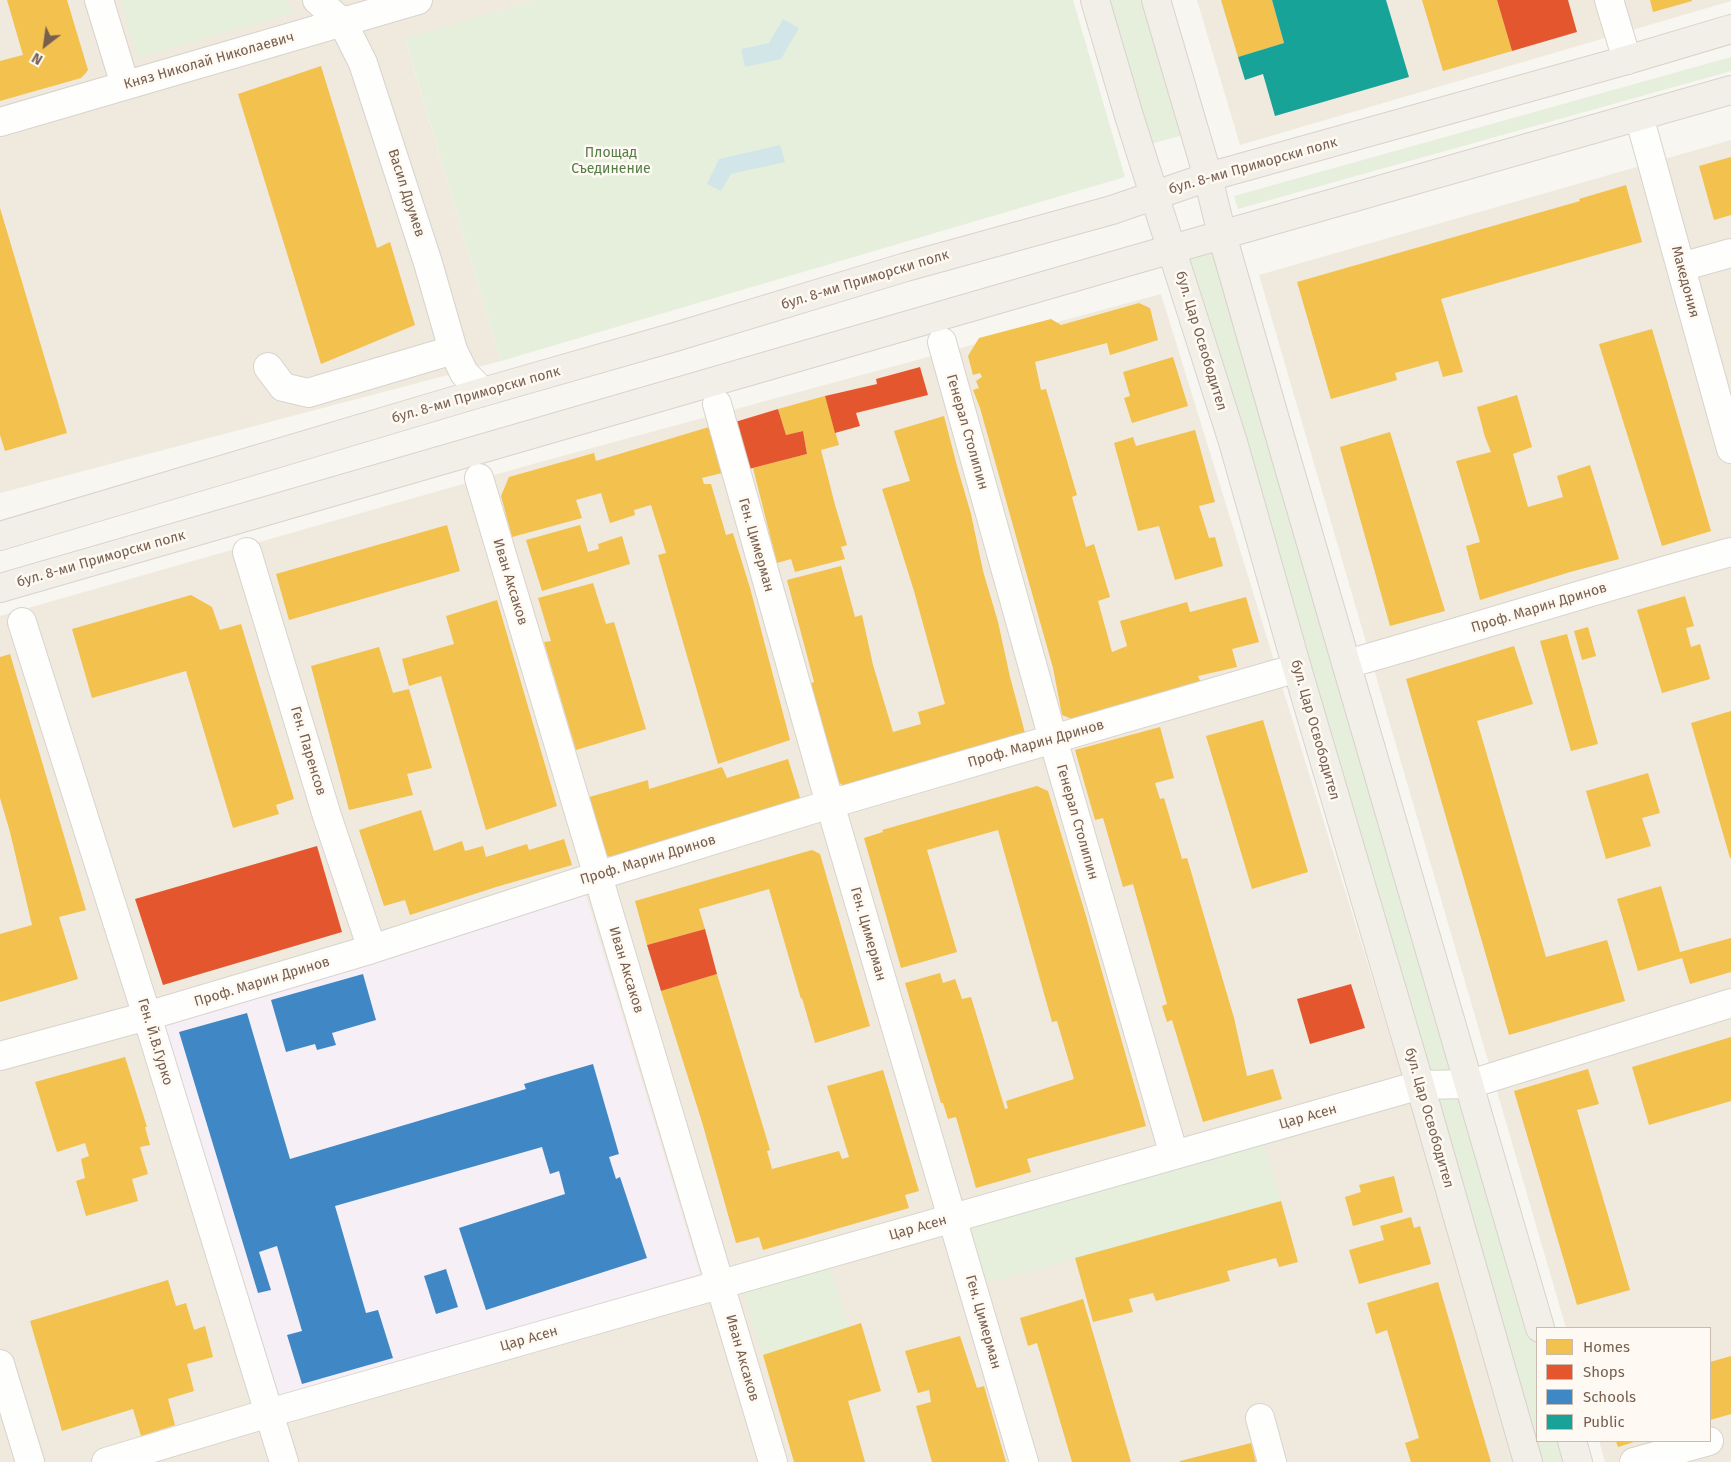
<!DOCTYPE html>
<meta charset="utf-8">
<style>
body{margin:0}
#map{position:relative;width:1731px;height:1462px;overflow:hidden;background:#f8f6f0;font-family:"Fira Sans",sans-serif}
canvas{display:block}
.legend{position:absolute;left:1536px;top:1327px;width:175px;height:115px;box-sizing:border-box;background:#fefaf3;border:1px solid #c8bcb1;margin:0;padding:6px 9px;list-style:none;font-size:15px;color:#775f4f}
.legend li{display:flex;align-items:center;gap:10px;height:25px}
.legend b{width:25px;border:1px solid #c8bcb1}
.north{position:absolute;left:20px;top:20px;width:50px;height:50px;-webkit-text-stroke:4px #fefaf3;paint-order:stroke;rotate:210deg;font-size:14px;font-weight:700;line-height:20px;text-align:center;color:#775f4f}
.north::after{content:'';display:block;margin:auto;width:18px;height:22px;background:#775f4f;clip-path:polygon(50% 0,100% 100%,50% 72%,0 100%)}
</style>
<div id="map">
<canvas width="1731" height="1462"></canvas>
<ul class="legend">
<li><b style="height:14px;background:#f2c14e"></b>Homes</li>
<li><b style="height:14px;background:#e4572e"></b>Shops</li>
<li><b style="height:14px;background:#3f88c5"></b>Schools</li>
<li><b style="height:14px;background:#17a398"></b>Public</li>
</ul>
<div class="north">N</div>
</div>
<script>
const ctx = document.querySelector('canvas').getContext('2d');
ctx.lineJoin = 'round';
function fillPath(path, color) { ctx.fillStyle = color; ctx.fill(path, 'evenodd'); }
function trace(path, color, width, dash) { ctx.strokeStyle = color; ctx.lineWidth = width; ctx.lineCap = dash ? 'butt' : 'round'; ctx.setLineDash(dash || []); ctx.stroke(path); }
function label(font, color, halo, rows, align = 'center') {
  ctx.font = font + ' "Fira Sans",sans-serif'; ctx.lineWidth = 5; ctx.setLineDash([]); ctx.textBaseline = 'middle'; ctx.strokeStyle = halo; ctx.fillStyle = color; for (const [text, x, y, turn = 0] of rows) {
    ctx.save(); ctx.translate(x, y); ctx.rotate((+turn || 0) * Math.PI / 180); ctx.textAlign = isNaN(turn) ? turn : align; if (halo) ctx.strokeText(text, 0, 0); ctx.fillText(text, 0, 0); ctx.restore();
  }
}
const residential = new Path2D(`
 M0,0H536L405,39L501,361L0,493Z
 M1197,0H1731V1L1240,145Z
 M1731,140V1462H1605L1599,1441H1710V1328H1566L1259,275Z
 M1161,294L1414,1114L1514,1462H0V616L540,462Z`);
const education = new Path2D(`
 M586,895L700,1274L276,1400L160,1023Z`);
const green = new Path2D(`
 M120,0H285L294,12L138,58Z
 M536,0H1073L1125,177L501,361L405,38Z
 M1096,0H1155L1195,132L1139,147Z
 M1731,57V71L1238,209L1234,196Z
 M1222,235L1537,1328V1441H1572L1578,1462H1528L1173,249Z
 M1263,1140L1281,1201L986,1283L970,1223Z
 M829,1266L849,1327L763,1355L743,1292Z`);
const water = new Path2D(`
 M783,19L799,28L781,59L745,67L741,49L769,43Z
 M780,145L785,162L731,174L721,191L707,184L719,159Z`);
const homes = new Path2D(`
 M7,0H67L88,70L85,74L81,78L0,101V61L23,55Z
 M1221,0H1272L1284,43L1238,57Z
 M1422,0H1497L1512,51L1443,71Z
 M1650,0H1692V1L1653,12Z
 M321,66L377,248L390,242L415,325L321,364L238,94Z
 M1731,157V215L1714,220L1699,166Z
 M1626,185L1642,242L1441,299L1463,372L1443,377L1438,361L1395,373L1397,380L1331,399L1297,282L1580,201L1579,199Z
 M0,208L67,433L5,451L0,435Z
 M1139,303L1150,308L1158,340L1110,355L1107,343L1035,362L1041,390L1046,389L1077,495L1072,497L1086,547L1094,544L1110,597L1098,601L1112,652L1127,646L1120,621L1187,602L1190,612L1246,597L1259,642L1232,649L1237,667L1198,676L1201,683L1074,720L1062,715L1053,668L980,408L973,390L979,388L976,381L982,377L980,373L973,375L968,356L979,338L1051,319L1061,325Z
 M1652,329L1711,531L1662,546L1599,344Z
 M1173,357L1188,406L1132,423L1124,398L1130,396L1123,372Z
 M1517,395L1532,447L1513,454L1528,507L1563,497L1557,476L1590,465L1619,559L1570,572L1480,600L1466,546L1480,542L1456,461L1491,452L1485,437L1477,407Z
 M825,396L839,445L821,450L835,505L847,545L841,547L845,559L795,572L791,559L777,563L753,468L807,454L803,431L786,435L778,409Z
 M944,416L957,466L971,514L983,571L998,622L1010,677L1025,733L844,786L836,781L809,684L814,682L787,580L841,566L855,617L862,615L873,665L893,732L921,724L918,712L945,704L914,591L882,489L910,481L894,431Z
 M709,427L722,473L702,478L704,484H711L726,535L733,533L750,588L790,740L718,764L658,555L666,553L651,505L634,510L635,515L610,523L601,493L576,500L582,518L512,537L501,496L509,477L594,453L596,461Z
 M1195,430L1215,502L1199,506L1209,538L1215,537L1223,566L1175,580L1159,526L1138,531L1114,443L1133,437L1136,446Z
 M1390,432L1445,611L1390,626L1340,447Z
 M447,525L460,571L289,620L276,574Z
 M580,525L588,552L599,549L598,544L622,536L630,564L542,591L526,540Z
 M593,583L606,624L614,622L646,729L576,750L544,642L551,641L538,598Z
 M191,595L212,607L220,630L241,624L294,799L276,805L279,814L233,828L186,671L92,698L72,629Z
 M1685,596L1694,626L1686,628L1691,647L1700,644L1710,679L1662,693L1637,610Z
 M497,600L557,806L486,830L441,676L409,686L402,659L454,644L446,616Z
 M1588,627L1596,656L1582,660L1574,631Z
 M1567,634L1598,744L1571,751L1540,641Z
 M1514,646L1533,704L1477,721L1546,957L1607,940L1625,1001L1509,1035L1406,679Z
 M379,647L393,693L409,689L432,768L407,774L413,795L349,810L311,666Z
 M10,654L86,910L59,917L78,979L0,1002V934L32,925L10,832L0,798V657Z
 M1731,711V858H1730L1691,723Z
 M1263,720L1308,872L1252,889L1206,736Z
 M1160,727L1174,778L1155,783L1160,799L1164,798L1182,859L1187,858L1234,1018L1247,1076L1273,1069L1282,1099L1203,1122L1172,1020L1167,1022L1162,1006L1167,1004L1133,884L1123,887L1103,818L1095,820L1075,750Z
 M788,759L801,801L613,858L603,854L586,798L648,780L649,789L722,767L727,778Z
 M1648,773L1660,813L1642,818L1651,846L1606,859L1586,791Z
 M1037,786L1048,791L1086,916L1146,1126L1027,1159L1031,1172L976,1188L956,1117L948,1119L943,1103H941L905,983L940,973L943,983L955,979L962,999L971,997L1005,1109L1008,1108L1006,1101L1074,1079L1057,1021L1052,1022L998,830L927,850L957,952L901,968L864,838L883,832L882,830Z
 M421,810L434,851L462,841L465,851L483,846L486,857L527,844L529,850L564,839L572,865L496,887L410,915L405,900L384,906L359,830Z
 M812,850L820,854L870,1026L815,1043L802,998L801,999L769,889L699,909L705,929L647,945L635,901Z
 M1661,886L1680,952L1731,938V972L1690,984L1682,958L1638,971L1617,899Z
 M717,974L770,1150L767,1151L772,1169L839,1151L842,1159L849,1157L827,1086L883,1070L919,1191L905,1195L909,1208L763,1250L759,1237L736,1243L702,1122L661,991Z
 M1731,1037V1101L1649,1125L1632,1067Z
 M125,1057L147,1127H145L150,1145L140,1147L148,1174L132,1179L138,1201L86,1216L76,1181L85,1178L81,1159L89,1156L85,1143L57,1152L35,1082Z
 M1588,1069L1599,1104L1577,1110L1630,1290L1577,1305L1514,1091Z
 M1394,1176L1403,1212L1353,1226L1345,1197L1361,1192L1359,1185Z
 M1281,1201L1298,1262L1279,1267L1276,1258L1227,1271L1230,1281L1156,1301L1153,1293L1129,1299L1133,1312L1093,1322L1075,1258Z
 M1411,1217L1414,1228L1420,1226L1431,1264L1359,1284L1349,1250L1384,1240L1380,1226Z
 M168,1280L176,1306L186,1303L194,1330L205,1326L213,1357L187,1364L194,1391L168,1399L175,1425L141,1436L133,1409L62,1431L30,1321Z
 M1438,1282L1466,1378L1491,1462H1411L1405,1443L1419,1438L1387,1330L1376,1334L1367,1303Z
 M1083,1299L1131,1462H1072L1037,1343L1028,1346L1020,1318Z
 M861,1323L881,1391L848,1401L865,1462H794L763,1355Z
 M960,1336L977,1388L984,1386L1006,1462H932L916,1406L931,1402L929,1390L918,1393L905,1351Z
 M1731,1356V1414L1710,1420V1362Z
 M1616,1441H1637L1618,1447Z
 M1251,1443L1256,1462H1180V1461Z`);
const shops = new Path2D(`
 M1497,0H1568L1577,32L1512,51Z
 M920,367L928,395L856,413L860,426L835,433L825,396L877,384L876,379Z
 M778,409L786,435L803,431L807,454L745,470L735,422Z
 M317,846L342,932L163,985L135,899Z
 M705,929L717,974L661,991L647,945Z
 M1351,984L1365,1028L1310,1044L1297,999Z`);
const schools = new Path2D(`
 M363,974L376,1020L332,1033L336,1045L317,1050L315,1044L286,1052L271,1000Z
 M247,1013L290,1159L526,1089L524,1084L593,1064L619,1154L609,1157L616,1179L620,1177L647,1258L486,1310L459,1228L565,1194L559,1171L550,1174L542,1147L335,1206L366,1313L378,1310L393,1358L302,1384L287,1335L302,1331L277,1246L259,1252L271,1290L258,1293L179,1032Z
 M446,1269L458,1307L436,1314L424,1276Z`);
const public = new Path2D(`
 M1272,0H1386L1409,77L1275,116L1263,74L1245,80L1238,57L1284,43Z`);
const minor = new Path2D(`
 M99,0L125,85
 M317,0L343,23L363,63L428,263L453,350L464,373L483,392
 M1609,0L1627,60
 M1639,116L1731,449
 M0,122L418,0
 M1681,267L1731,253
 M942,342L1053,739L1174,1155
 M268,367L283,387L308,393L453,350
 M717,404L830,804L1024,1462
 M479,478L773,1462
 M247,552L327,816L372,949
 M22,622L147,1016L284,1462
 M1347,664C1475,628 1602,587 1731,552
 M0,1056L147,1016L372,949L597,876L830,804L1297,668
 M0,1364L30,1462
 M1260,1418L1272,1462
 M106,1462L269,1413L1420,1085L1470,1084L1731,1003
 M1634,1462L1709,1441`);
const major = new Path2D(`
 M1095,0L1129,116L1233,442L1297,668L1420,1085L1528,1462
 M1156,0L1208,177L1222,235L1285,454L1540,1328
 M0,536L483,392L675,337L906,267L1112,210L1208,177L1627,60L1731,29
 M0,588L1130,261L1731,90
 M1572,1441L1578,1462`);
const streetNames = [
 ["Княз Николай Николаевич",209,61,-16],
 ["бул. 8-ми Приморски полк",1253,166,-16],
 ["Васил Друмев",406,193,72],
 ["бул. 8-ми Приморски полк",865,280,-17],
 ["Македония",1685,282,75],
 ["бул. Цар Освободител",1201,341,73],
 ["бул. 8-ми Приморски полк",476,395,-16],
 ["Генерал Столипин",967,432,74],
 ["Ген. Цимерман",756,545,74],
 ["бул. 8-ми Приморски полк",101,559,-16],
 ["Иван Аксаков",510,582,73],
 ["Проф. Марин Дринов",1539,608,-17],
 ["бул. Цар Освободител",1315,730,74],
 ["Проф. Марин Дринов",1036,744,-16],
 ["Ген. Паренсов",308,751,73],
 ["Генерал Столипин",1077,822,74],
 ["Проф. Марин Дринов",648,860,-17],
 ["Ген. Цимерман",868,934,74],
 ["Иван Аксаков",626,970,73],
 ["Проф. Марин Дринов",262,982,-17],
 ["Ген. Й.В.Гурко",155,1042,73],
 ["Цар Асен",1308,1117,-16],
 ["бул. Цар Освободител",1429,1118,74],
 ["Цар Асен",918,1228,-16],
 ["Ген. Цимерман",983,1322,74],
 ["Цар Асен",529,1339,-16],
 ["Иван Аксаков",742,1358,74]
];
const parkNames = [
 ["Площад",611,153],
 ["Съединение",611,169]
];
fillPath(residential, '#f0e9de');
fillPath(education, '#f6eff5');
fillPath(green, '#e5efdc');
fillPath(water, '#d2e6e9');
fillPath(homes, '#f2c14e');
fillPath(shops, '#e4572e');
fillPath(schools, '#3f88c5');
fillPath(public, '#17a398');
trace(minor, '#d8d3cd', 30);
trace(major, '#d9d2cc', 30);
trace(minor, '#fefefd', 28);
trace(major, '#f2efe8', 28);
label('14px', '#775f4f', '#fefaf3', streetNames);
label('14px', '#547c47', '#fefaf3', parkNames);
</script>
